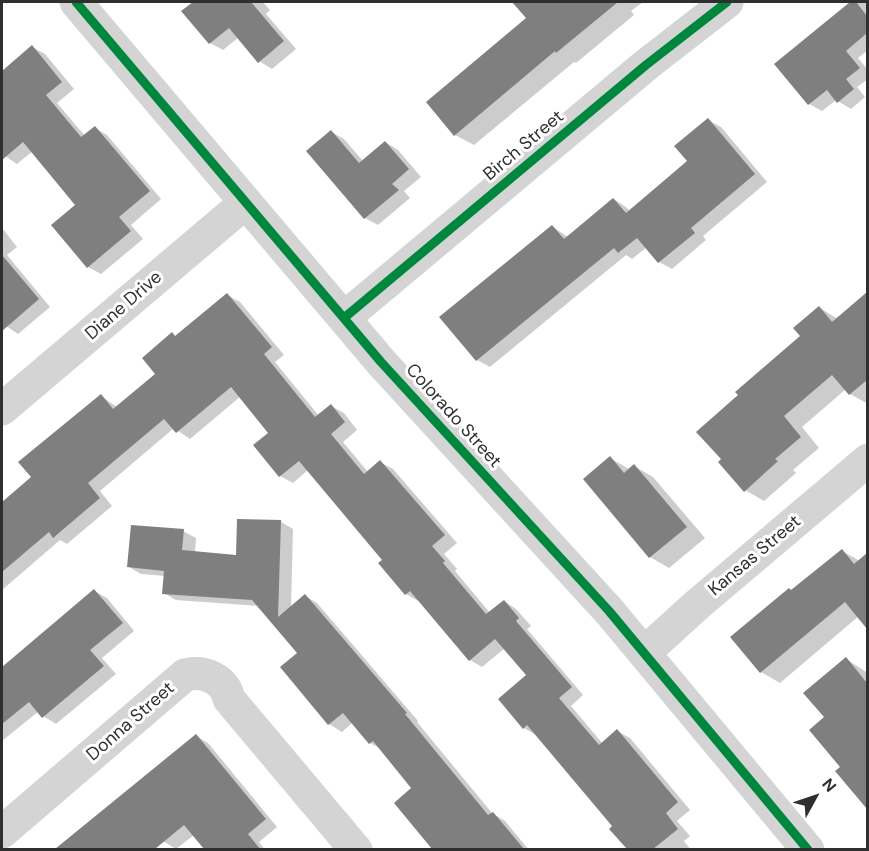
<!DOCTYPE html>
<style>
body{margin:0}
#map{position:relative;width:869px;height:851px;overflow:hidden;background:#fff;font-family:"DM Sans",sans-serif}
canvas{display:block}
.frame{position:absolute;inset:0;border:3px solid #2f2f2f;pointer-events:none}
.north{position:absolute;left:785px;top:767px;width:60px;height:60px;-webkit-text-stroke:4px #fff;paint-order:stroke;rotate:50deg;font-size:16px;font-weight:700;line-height:24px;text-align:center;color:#2f2f2f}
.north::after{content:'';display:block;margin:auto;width:21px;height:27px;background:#2f2f2f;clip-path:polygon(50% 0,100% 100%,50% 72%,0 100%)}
</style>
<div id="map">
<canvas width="869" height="851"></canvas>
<div class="frame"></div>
<div class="north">N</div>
</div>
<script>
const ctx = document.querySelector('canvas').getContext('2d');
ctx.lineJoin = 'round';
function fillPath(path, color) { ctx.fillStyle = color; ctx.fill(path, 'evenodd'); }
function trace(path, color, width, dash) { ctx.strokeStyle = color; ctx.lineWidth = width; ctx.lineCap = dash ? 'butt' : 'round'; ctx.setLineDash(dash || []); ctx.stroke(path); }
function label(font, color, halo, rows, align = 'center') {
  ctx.font = font + ' "DM Sans",sans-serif'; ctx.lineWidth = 6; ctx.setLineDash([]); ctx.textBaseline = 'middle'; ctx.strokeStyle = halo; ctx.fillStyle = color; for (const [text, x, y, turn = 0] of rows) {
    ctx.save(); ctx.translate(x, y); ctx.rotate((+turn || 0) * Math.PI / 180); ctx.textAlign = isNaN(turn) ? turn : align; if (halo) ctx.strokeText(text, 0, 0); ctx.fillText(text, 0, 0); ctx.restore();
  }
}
const shadow = new Path2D(`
 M195,2H263L270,10L266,14L296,49L272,69L259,61L239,37L223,50L210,43L184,11Z
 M525,2H643L631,11L634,15L576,63L574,62L474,145L455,135L528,18L519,7Z
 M853,2H868V50L858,58L868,70V79L857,87L865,97L851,109L836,100L822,111L809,104L776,64Z
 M32,47L45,54L74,89L57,103L85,136L95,128L107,135L161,199L131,225L143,239L101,274L88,267L77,205L33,151L17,164L2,154V73Z
 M708,120L721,127L767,182L703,236L706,240L672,269L659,262L647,247L632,259L626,255L490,367L477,360L553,227L568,237L614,199L626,207L630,211L689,161Z
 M331,132L344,139L363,161L385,142L398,150L421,177L404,191L410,198L378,225L365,218L309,151Z
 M2,228L17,247L7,255L50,307L18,334L2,323Z
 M868,294V404L850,394L846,389L802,427L819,448L793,470L796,473L764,501L745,490L803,337L820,308L838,319Z
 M227,295L240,302L284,355L275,362L319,416L331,406L344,413L357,430L343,442L368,472L380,462L393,469L457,543L444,554L457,569L455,571L490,613L504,601L516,609L531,626L527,629L583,695L571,706L603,744L617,731L630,738L690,810L677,821L690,836L684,841L691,850H629L611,829L614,826L536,735L524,728L528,675L505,648L482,667L470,660L420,600L418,601L406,594L384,560L308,470L293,483L280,476L270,433L241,396L190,439L174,428L100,491L112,506L67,544L60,540L2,590V504L33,477L101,396L117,407L157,374L172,334L177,337Z
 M610,458L629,469L634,466L653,477L705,538L669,568L650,557L585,480Z
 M281,522L293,529L291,608L305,596L317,603L418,721L417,722L492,813L505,821L529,850H434L396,803L413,789L381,749L370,743L353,722L342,732L329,724L282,667L299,653L259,606L176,600L164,593L165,576L141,574L129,567L183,531L196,538L195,552L237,556Z
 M842,551L860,561L868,555V621L859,616L780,683L761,672L792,591Z
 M94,591L107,598L134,631L102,658L116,674L56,724L43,716L39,711L2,741V669Z
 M846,659L868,673V807L837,771L842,767L826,717Z
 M196,736L208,743L277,827L259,842L265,850H206L194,835L176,849L163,841L153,850H58Z`);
const building = new Path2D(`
 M193,2H251L284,41L258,63L229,28L209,44L181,11Z
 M512,2H618L556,53L555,51L454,136L426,102L526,18Z
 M850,2H856L867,16V33L846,51L860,68L846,79L854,89L837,103L827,90L808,105L774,64Z
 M32,45L62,82L46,95L81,137L95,126L150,191L119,217L131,231L87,268L51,225L75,205L23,142L2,160V71Z
 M708,118L755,174L691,228L695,233L658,263L637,238L618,253L614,248L476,361L439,317L552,225L564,239L613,198L626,213L687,161L674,146Z
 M331,130L359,163L385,141L409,169L392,184L399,190L364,219L306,151Z
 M2,255L39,299L2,331Z
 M867,292V380L849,395L832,375L784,416L801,437L775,459L778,461L744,492L718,462L721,459L696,432L738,395L735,392L800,336L793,328L819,306L832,322Z
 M227,293L272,347L264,354L315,417L331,404L345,422L331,434L364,474L380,460L445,535L432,546L445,561L443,563L486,614L504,600L519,618L516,621L572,687L559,698L599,745L617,729L678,802L666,813L678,829L653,849H627L609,829L612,826L527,725L523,729L498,699L526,675L495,639L469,661L410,591L405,595L378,563L382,560L299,461L279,477L253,445L268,433L231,387L176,433L164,419L88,483L100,498L53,538L49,532L2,572V502L31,477L18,462L101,394L113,409L155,374L142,358L172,332L175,336Z
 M610,456L624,473L634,464L687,527L649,558L583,479Z
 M237,519L281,520L278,617L305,594L407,713L405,714L488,815L493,812L524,849H432L394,803L411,788L373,741L369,744L343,713L328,725L280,667L297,653L252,600L162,594L164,571L127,567L131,525L184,529L182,550L236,555Z
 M842,549L854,564L867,553V629L845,602L760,673L730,637L789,588L791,590Z
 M94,589L123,623L90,650L104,666L42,718L29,702L2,724V667Z
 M846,657L867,683V809L835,771L840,767L809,730L824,717L803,693Z
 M196,734L266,819L248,834L260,849H204L184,825L155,849H55Z`);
const minor = new Path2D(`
 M76,2L381,362L609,611L808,850
 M344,318L646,65L727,2
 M2,409L245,203
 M644,653L698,604L868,460
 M2,832L185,675C204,670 225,679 229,699L356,850`);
const cycleway = new Path2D(`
 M76,2L381,362L609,611L808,850
 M344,318L646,65L727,2`);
const streetNames = [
 ["Birch Street",524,146,-40],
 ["Diane Drive",124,306,-41],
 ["Colorado Street",453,416,48],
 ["Kansas Street",755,556,-40],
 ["Donna Street",131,722,-41]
];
fillPath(shadow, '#0003');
fillPath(building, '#7f7f7f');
trace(minor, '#d4d4d4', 33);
trace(cycleway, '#00873e', 9);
label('18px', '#2f2f2f', '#fff', streetNames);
</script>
